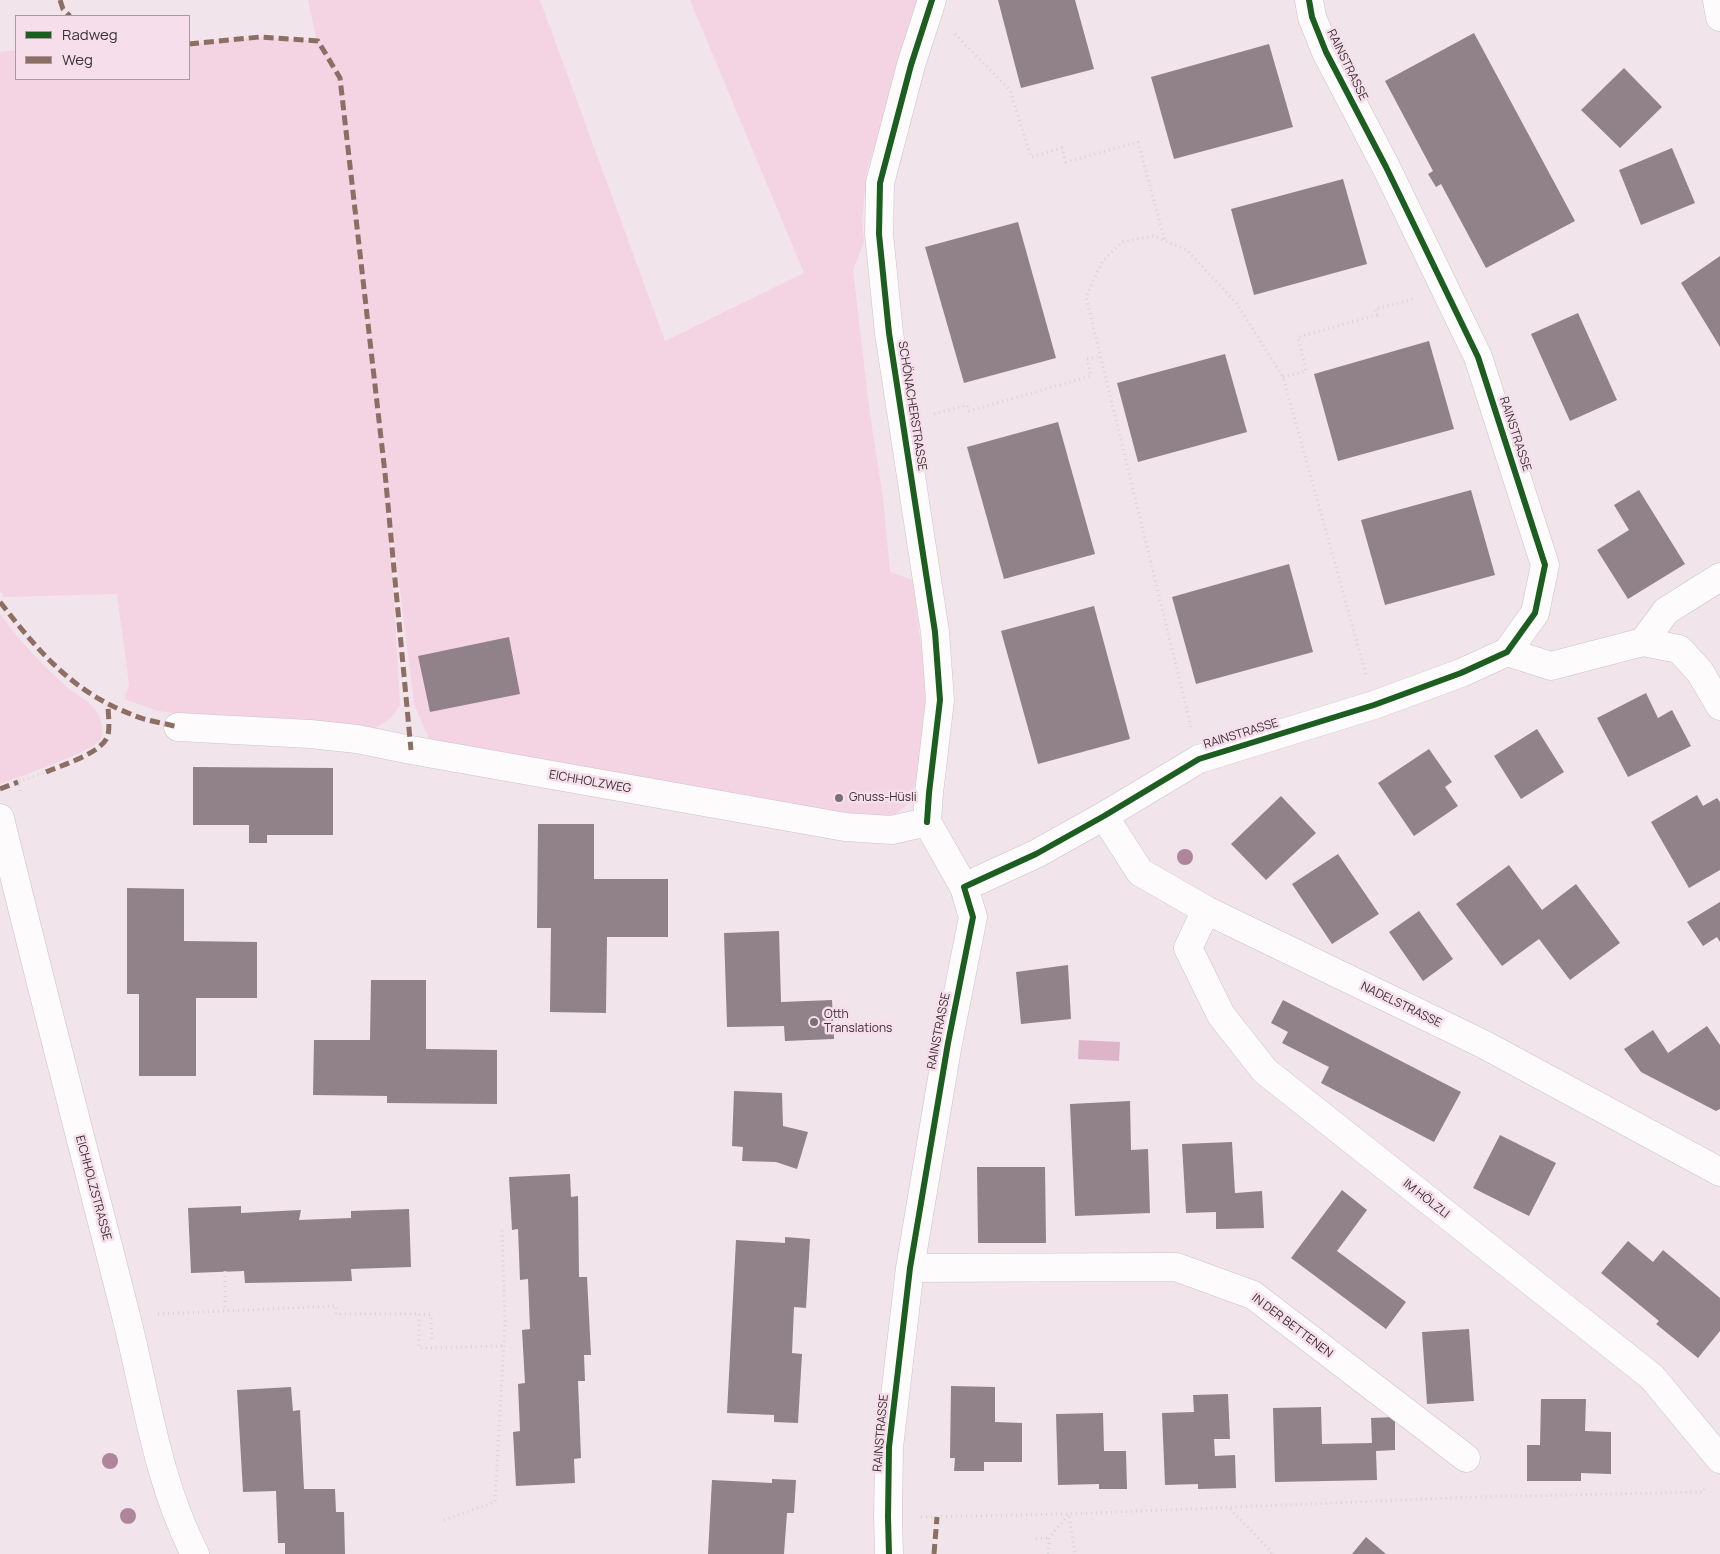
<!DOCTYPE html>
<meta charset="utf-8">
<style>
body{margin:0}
#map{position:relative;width:1720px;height:1554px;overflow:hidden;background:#f1e4ea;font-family:Manrope,sans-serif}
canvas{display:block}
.legend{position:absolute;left:15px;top:15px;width:175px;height:65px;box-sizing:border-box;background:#f6dfea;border:1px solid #ab99a2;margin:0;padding:6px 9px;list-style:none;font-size:15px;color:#3a3135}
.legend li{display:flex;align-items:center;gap:10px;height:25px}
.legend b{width:25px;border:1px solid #ab99a2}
</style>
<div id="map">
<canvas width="1720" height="1554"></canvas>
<ul class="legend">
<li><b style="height:6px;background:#1b5e20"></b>Radweg</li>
<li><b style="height:6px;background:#8d6e63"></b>Weg</li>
</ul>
</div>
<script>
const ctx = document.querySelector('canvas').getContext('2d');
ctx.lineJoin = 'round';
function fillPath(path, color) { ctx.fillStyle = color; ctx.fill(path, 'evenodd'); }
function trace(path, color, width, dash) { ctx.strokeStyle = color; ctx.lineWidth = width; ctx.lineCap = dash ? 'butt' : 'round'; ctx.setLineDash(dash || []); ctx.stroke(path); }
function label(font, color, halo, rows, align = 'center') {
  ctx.font = font + ' Manrope,sans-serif'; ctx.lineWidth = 5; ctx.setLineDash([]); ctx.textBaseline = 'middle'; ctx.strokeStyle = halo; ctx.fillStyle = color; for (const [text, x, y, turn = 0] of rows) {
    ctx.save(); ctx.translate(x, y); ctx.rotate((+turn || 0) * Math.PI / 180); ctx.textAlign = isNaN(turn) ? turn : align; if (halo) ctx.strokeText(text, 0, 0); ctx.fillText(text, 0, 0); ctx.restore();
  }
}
const green = new Path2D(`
 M308,0H540L665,341L804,273L690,0H921L867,170L862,221L864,242L853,270L870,415L883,498L890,572L913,580L919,633L926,669L924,732L921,757L911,801L896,814L877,817L833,812L430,741L414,704L387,485L400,705L390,719L357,739L199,716L158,711L124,699L129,684L117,594L4,597L0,591V52L16,50V79H189V44L260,37L317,41Z
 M0,614C19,640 43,666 67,687C77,696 91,701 98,714C102,721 104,733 100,740C93,751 17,778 0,784Z`);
const water = new Path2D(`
 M1079,1040L1120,1042L1119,1061L1078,1059Z`);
const building = new Path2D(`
 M998,0H1075L1094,69L1021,88Z
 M1474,33L1575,221L1486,268L1441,184L1436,187L1428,174L1433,171L1385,81Z
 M1269,44L1293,127L1174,159L1151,77Z
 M1624,68L1662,107L1620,148L1581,110Z
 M1672,148L1695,203L1641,225L1619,170Z
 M1343,179L1367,264L1254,295L1231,209Z
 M1018,222L1056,358L964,383L925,247Z
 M1720,256V347L1681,283Z
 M1578,313L1617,400L1570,421L1531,334Z
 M1429,341L1454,429L1338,461L1314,374Z
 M1225,354L1247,432L1138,462L1117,383Z
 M1058,422L1095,554L1004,579L967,447Z
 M1471,490L1495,575L1385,605L1361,520Z
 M1639,490L1685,564L1628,599L1597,550L1629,530L1614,505Z
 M1289,564L1313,652L1196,684L1172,597Z
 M1094,606L1130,739L1038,764L1001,631Z
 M509,637L520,694L430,712L418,656Z
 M1646,693L1658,718L1672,710L1691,746L1628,777L1597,718Z
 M1537,729L1564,772L1521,799L1494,756Z
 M1429,749L1452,782L1445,787L1458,806L1414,836L1378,783Z
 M193,767L333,768V835H267V843H249V825H193Z
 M1697,795L1703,806L1717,798L1720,802V870L1689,888L1651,822Z
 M1281,796L1316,833L1266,880L1231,844Z
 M538,824H594V879H668V937H607L606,1013L550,1012L551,928H537Z
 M1338,854L1379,914L1332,944L1292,884Z
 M1509,865L1542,910L1576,884L1620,943L1570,980L1539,939L1502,966L1456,904Z
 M127,888L184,889V941L257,942V998H196V1076H139V994H127Z
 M1720,902V942L1717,937L1703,946L1687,922Z
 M1419,911L1453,959L1423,981L1389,932Z
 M779,931L781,1002L832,1000L834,1039L785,1041L784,1026L727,1027L724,933Z
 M1068,965L1071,1019L1021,1024L1016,972Z
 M371,980H426V1049L497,1050V1104L387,1103V1096L313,1095L314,1040H370Z
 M1283,1000L1461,1092L1434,1142L1321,1083L1329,1067L1282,1043L1288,1032L1271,1023Z
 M1707,1026L1720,1045V1109L1716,1111L1641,1072L1624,1049L1653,1030L1668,1053Z
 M734,1091L782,1093L783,1126L808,1132L797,1169L776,1162L742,1161L743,1147L732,1146Z
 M1130,1101L1131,1150L1148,1149L1150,1213L1075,1216L1070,1104Z
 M1500,1135L1556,1163L1529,1216L1473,1188Z
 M1232,1142L1235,1193L1262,1191L1264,1228L1216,1229V1212L1186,1213L1182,1144Z
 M977,1167H1045L1046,1243H978Z
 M570,1174L571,1197L578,1196L579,1277H587L591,1355H584L585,1381H578L581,1458L574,1459L575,1483L516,1486L513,1432L520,1431L518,1384L525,1383L522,1330L530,1329L528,1279L520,1280L518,1229L512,1230L509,1177Z
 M1342,1190L1367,1210L1337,1251L1406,1302L1386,1329L1291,1258Z
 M241,1206V1213L301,1210L299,1220L351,1218V1211L409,1209L411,1267L351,1269L352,1281L302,1282L245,1283L244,1271L191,1273L188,1208Z
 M785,1237L810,1239L806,1308L794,1307L792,1353L802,1354L798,1423L774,1422V1415L727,1413L736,1240L785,1243Z
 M1628,1241L1653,1262L1663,1250L1720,1298V1331L1698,1358L1656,1324L1659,1321L1601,1273Z
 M1469,1329L1474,1401L1427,1404L1422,1332Z
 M951,1386L995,1387V1422L1022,1423V1462H984V1471H954L955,1458H950Z
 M291,1387L293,1411L300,1410L304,1489H335L336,1512H344L345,1554H285V1543H278L276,1491L243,1492L237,1390Z
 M1228,1394L1230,1439H1214L1215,1456L1235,1455L1236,1488L1198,1489V1484L1165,1485L1162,1413L1194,1412L1193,1395Z
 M1541,1399H1586L1585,1431L1611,1432V1474L1581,1473V1481H1527V1445H1540Z
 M1321,1407L1322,1444L1372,1443L1371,1418L1395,1417V1450L1376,1451L1377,1480L1275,1482L1273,1408Z
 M1103,1413L1104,1451H1126L1127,1489H1099V1484L1058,1485L1056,1414Z
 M772,1479L796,1480L794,1513H787L784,1554H708L712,1480L772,1483Z
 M1366,1537L1386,1554H1352Z`);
const path = new Path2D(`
 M955,34L1010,90L1031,157L1062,148L1066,162L1138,142L1165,241
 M1283,377L1306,371L1298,337L1377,315L1375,309L1414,299
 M934,414L967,405L969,411L1091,376L1087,359L1101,356
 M1191,727L1086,297L1102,262L1122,242L1153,236L1187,250L1237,304L1283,377L1366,675
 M20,791L18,782L46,772
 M225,1271V1311
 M158,1314L336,1306V1314H419V1348L504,1346
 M419,1314L431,1315L432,1342
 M1230,1509L1270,1550L1272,1554
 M921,1517L1069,1514L1474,1497L1703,1492L1705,1488
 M444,1520L495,1502L505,1323L502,1229
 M1036,1539L1049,1538
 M1048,1554L1049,1538L1069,1514L1075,1554`);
const minor = new Path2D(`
 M1717,0L1720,17
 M1643,642L1666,611L1720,577
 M1507,652L1551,666L1643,642L1679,649L1700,672L1720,706
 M178,727L310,734L357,739L411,750L845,827L892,830L927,822
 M1104,816L1140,872L1206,910L1483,1044L1720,1172
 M0,818C40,983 83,1147 125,1312C146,1393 156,1478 195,1554
 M927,822L929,793L940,700L935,632L889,333L879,234L880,183L911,65L932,0
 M964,887L1036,854L1104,816L1199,759L1374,705L1461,673L1507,652L1535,613L1545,565L1478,357L1386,167L1326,52L1312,17L1309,0
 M1206,910L1188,948L1221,1015L1265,1071L1652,1377L1720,1459
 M910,1268L1176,1267L1253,1295L1466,1458
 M889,1554L888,1517L889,1447L910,1268L948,1043L973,917L964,887L927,822`);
const quiet = new Path2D(`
 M60,0L63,9L70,16
 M189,44L260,37L318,41L340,78L385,473L411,750
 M0,602C43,657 76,696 144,719C155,722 167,724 178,727
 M46,772C62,765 103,753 108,735C110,726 108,713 108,704
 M0,789L18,782
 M934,1554L937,1517`);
const cycleway = new Path2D(`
 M927,822L929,793L940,700L935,632L889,333L879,234L880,183L911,65L932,0
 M889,1554L888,1517L889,1447L910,1268L948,1043L973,917L964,887L1036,854L1104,816L1199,759L1374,705L1461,673L1507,652L1535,613L1545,565L1478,357L1386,167L1326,52L1312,17L1309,0`);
const trees = [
 [1185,857],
 [110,1461],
 [128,1516]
];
const markers = [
 [839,798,5,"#7a7074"],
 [814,1022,5,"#7a7074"]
];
const streetNames = [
 ["RAINSTRASSE",1347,65,64],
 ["SCHÖNACHERSTRASSE",912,406,81],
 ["RAINSTRASSE",1515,434,72],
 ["RAINSTRASSE",1241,734,-17],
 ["EICHHOLZWEG",590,782,10],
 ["NADELSTRASSE",1401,1005,26],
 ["RAINSTRASSE",939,1031,-79],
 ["EICHHOLZSTRASSE",93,1188,75],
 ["IM HÖLZLI",1426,1199,38],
 ["IN DER BETTENEN",1292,1326,37],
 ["RAINSTRASSE",881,1433,-85]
];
const poiNames = [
 ["Gnuss-Hüsli",849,798],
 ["Otth",824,1015],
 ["Translations",824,1029]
];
fillPath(green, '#f4d4e3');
fillPath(water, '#deb4c8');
fillPath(building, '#91828a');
trace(minor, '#ccc2c7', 29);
trace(path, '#d9d5d6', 3, [1, 4]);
trace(minor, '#fdfbfc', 28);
trace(quiet, '#8d6e63', 5, [10, 5]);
trace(cycleway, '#1b5e20', 6);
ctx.fillStyle = '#af859b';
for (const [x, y] of trees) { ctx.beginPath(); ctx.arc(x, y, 8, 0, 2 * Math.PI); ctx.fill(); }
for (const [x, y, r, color] of markers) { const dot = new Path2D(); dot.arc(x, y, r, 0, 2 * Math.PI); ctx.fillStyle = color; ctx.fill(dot); trace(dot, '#f6dfea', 2); }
label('12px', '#3a3135', '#f6dfea', streetNames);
label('12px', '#3a3135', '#f6dfea', poiNames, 'left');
</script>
